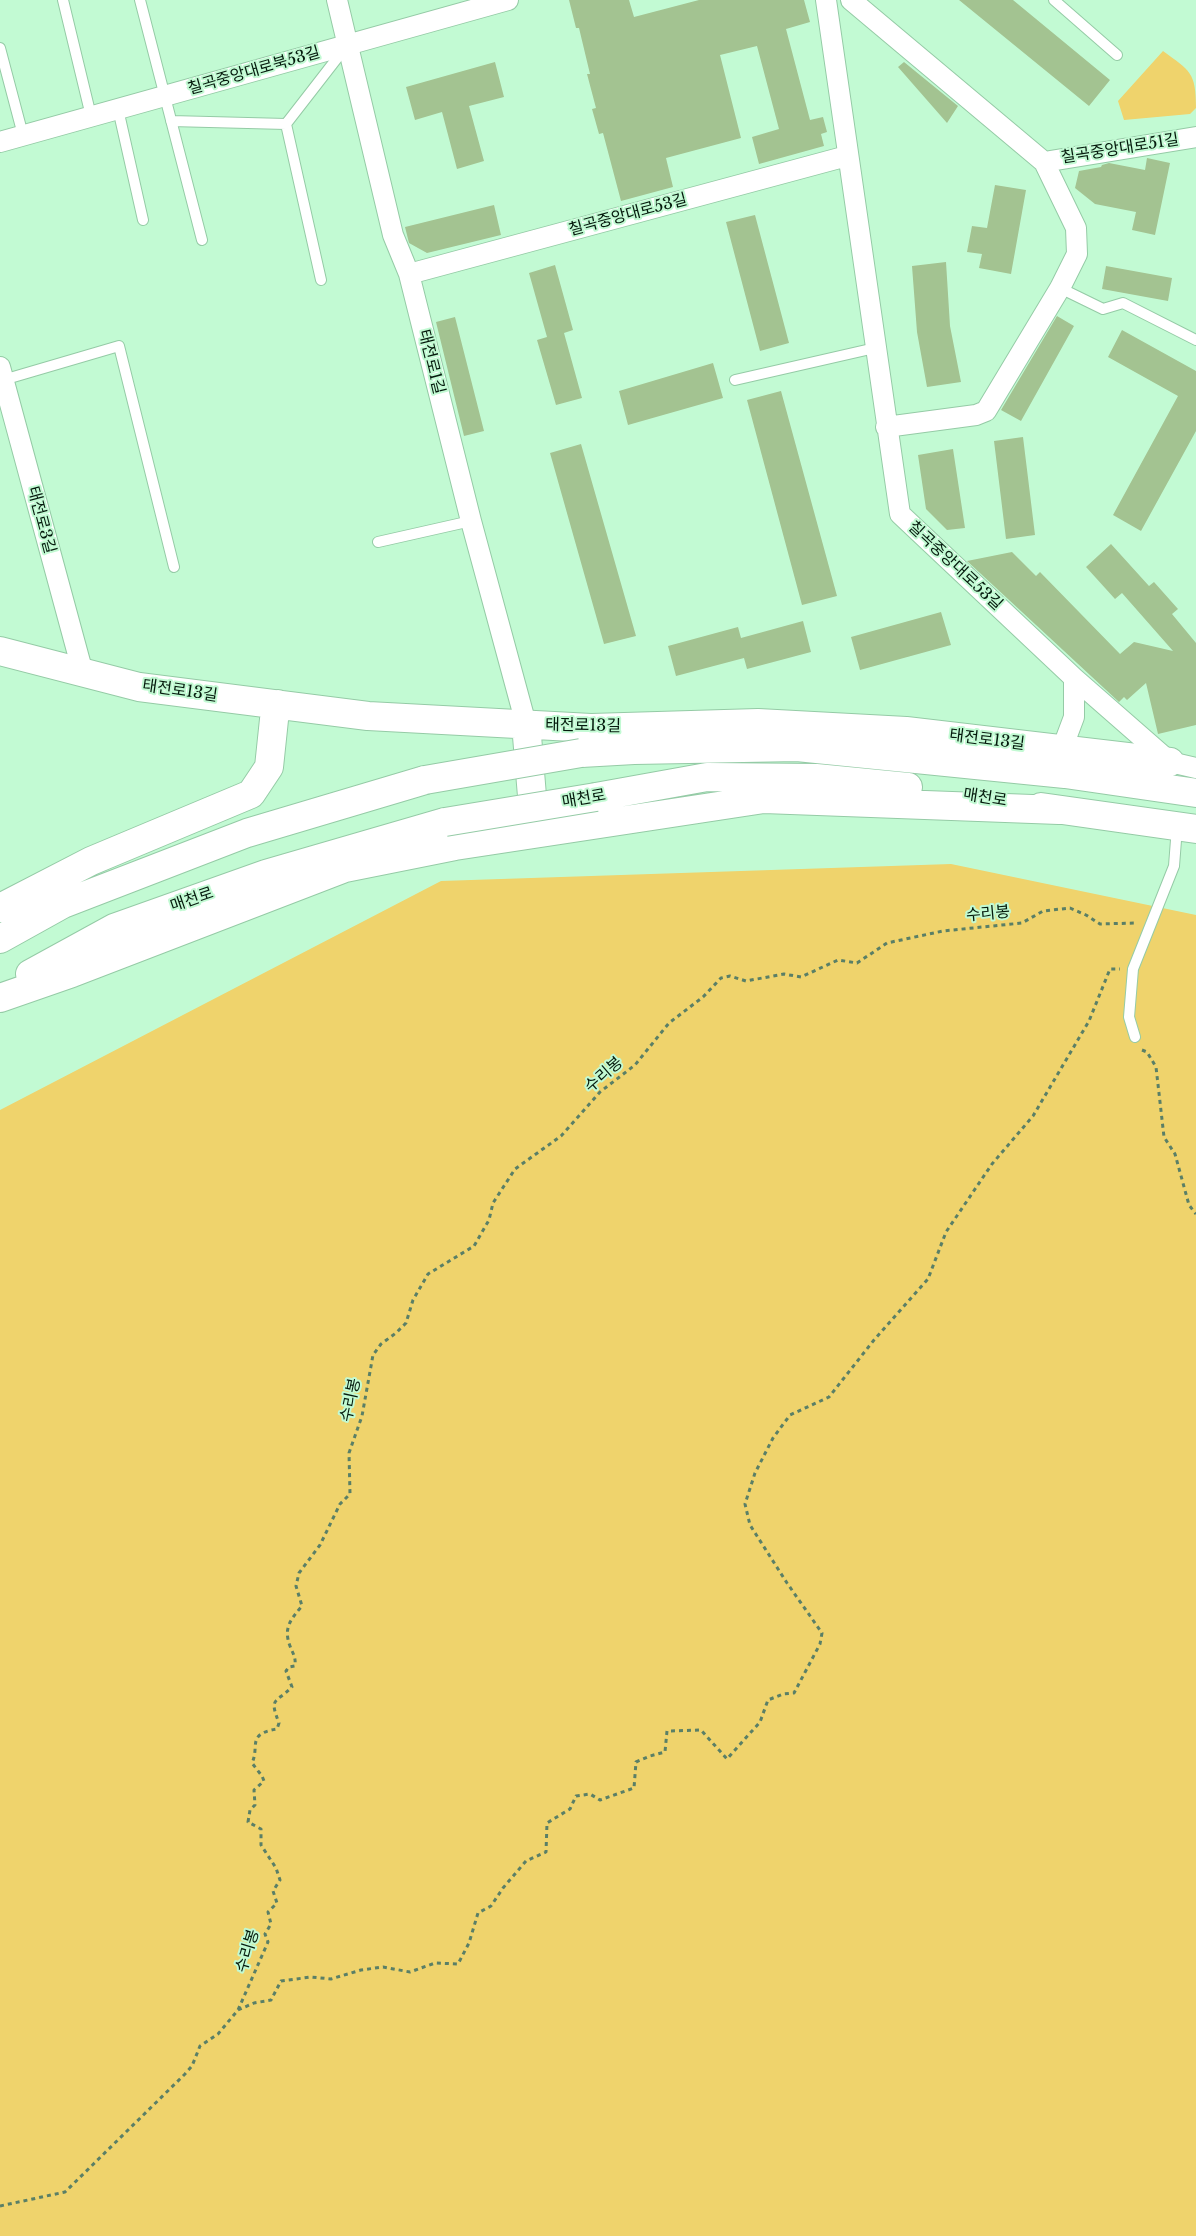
<!DOCTYPE html>
<meta charset="utf-8">
<style>
body{margin:0}
canvas{display:block;background:#c2fad3}
</style>
<canvas width="1196" height="2236"></canvas>
<script>
const ctx = document.querySelector('canvas').getContext('2d');
ctx.lineJoin = 'round';
function fillPath(path, color) { ctx.fillStyle = color; ctx.fill(path, 'evenodd'); }
function trace(path, color, width, dash) { ctx.strokeStyle = color; ctx.lineWidth = width; ctx.lineCap = dash ? 'butt' : 'round'; ctx.setLineDash(dash || []); ctx.stroke(path); }
function label(font, color, halo, rows, align = 'center') {
  ctx.font = font + ' "Libre Baskerville","Noto Sans KR",serif'; ctx.lineWidth = 4; ctx.setLineDash([]); ctx.textBaseline = 'middle'; ctx.strokeStyle = halo; ctx.fillStyle = color; for (const [text, x, y, turn = 0] of rows) {
    ctx.save(); ctx.translate(x, y); ctx.rotate((+turn || 0) * Math.PI / 180); ctx.textAlign = isNaN(turn) ? turn : align; if (halo) ctx.strokeText(text, 0, 0); ctx.fillText(text, 0, 0); ctx.restore();
  }
}
const green = new Path2D(`
 M1163,51C1190,71 1196,72 1196,108L1190,114L1124,120L1118,101Z
 M951,864L1196,915V2236H0V1110L441,881Z`);
const building = new Path2D(`
 M569,0H629L634,17L699,0H804L810,22L786,29L810,120L823,117L827,132L821,134L824,146L759,164L752,137L779,129L757,46L720,55L741,138L666,158L673,187L621,201L603,133L599,134L592,109L596,108L587,74H590L579,28H576Z
 M959,0H1013L1110,80L1089,106Z
 M495,62L504,97L469,106L484,161L457,169L442,112L415,120L406,87Z
 M904,62L958,106L947,123L898,67Z
 M1147,158L1170,163L1155,235L1132,230L1136,212L1095,204L1075,188L1079,171L1101,167L1102,165L1109,163L1145,170Z
 M995,185L1026,190L1011,274L979,268L982,254L967,252L972,226L987,228Z
 M494,205L501,235L427,253L409,243L405,227Z
 M755,215L789,343L760,351L726,222Z
 M946,262L950,326L961,382L927,387L917,332L912,266Z
 M555,265L573,330L564,333L582,398L556,405L537,340L547,337L529,273Z
 M1106,266L1172,278L1168,301L1102,289Z
 M1057,316L1074,326L1021,421L1001,410Z
 M455,317L484,431L464,436L436,322Z
 M1122,330L1196,371V431L1141,531L1113,515L1178,396L1108,357Z
 M713,363L723,398L628,425L619,391Z
 M781,391L837,596L802,605L747,400Z
 M1023,437L1035,535L1006,539L994,441Z
 M581,444L636,636L604,644L550,453Z
 M953,449L965,528L947,530L926,509L918,455Z
 M1111,544L1149,586L1154,582L1178,609L1172,614L1196,643V725L1158,734L1146,683L1127,700L1124,697L1119,702L967,561L1012,552L1036,576L1040,572L1120,654L1134,642L1173,651L1122,593L1115,599L1086,567Z
 M941,612L951,645L860,670L851,637Z
 M803,621L811,652L747,669L744,658L676,676L668,646L738,627L741,638Z`);
const path = new Path2D(`
 M1142,1050L1147,1052L1156,1067L1164,1137L1175,1154L1189,1205L1196,1214
 M238,2010L254,2003L271,2000L281,1981L311,1977L331,1979L361,1970L383,1967L410,1972L435,1963L458,1964L469,1943L478,1913L491,1906L503,1888L526,1861L546,1852L547,1823L570,1809L576,1796L590,1794L600,1800L634,1788L636,1762L650,1756L665,1752L667,1731L701,1730L727,1759L760,1722L768,1700L783,1694L794,1693L820,1644L822,1633L787,1583L750,1525L745,1504L755,1473L773,1438L790,1415L829,1397L874,1340L928,1279L946,1232L992,1164L1033,1116L1089,1021L1110,969H1120
 M0,2206L65,2192L185,2074L192,2066L200,2046L218,2034L238,2010L268,1942L265,1934L271,1924L268,1912L277,1903L273,1891L280,1880L276,1868L261,1845V1829L248,1822L250,1810L255,1805L254,1790L264,1781L262,1776L252,1763C260,1746 246,1734 277,1729L279,1723C269,1697 275,1704 292,1687L286,1671L289,1667L295,1666C296,1657 293,1654 290,1646C283,1628 291,1619 302,1606L296,1586L299,1573L320,1545L340,1504L350,1494L349,1453L362,1416L373,1355L381,1344L396,1333L406,1323L413,1300L428,1274L474,1246L489,1220L493,1203L515,1169L561,1136L600,1092L635,1065L669,1023L703,997L721,978L730,976L746,981L784,974L801,977L838,960L857,963L887,943L943,931L1022,923L1043,911L1070,908L1086,915L1100,924L1136,923`);
const lane = new Path2D(`
 M63,0L91,116
 M140,0L202,240
 M1054,0L1117,55
 M0,48L23,135
 M118,109L143,220
 M171,121L286,124
 M321,280L286,124L345,48
 M1060,288L1103,309L1123,303L1196,340
 M3,380L119,346L174,567
 M735,380L875,348
 M378,542L471,521
 M1135,1037L1129,1017L1133,969L1174,866L1177,827`);
const street = new Path2D(`
 M337,0L393,235L409,274L471,521L526,724
 M826,0L900,514L1074,678L1170,762L1196,768
 M851,0L1044,162L1076,228L1077,254L1060,288L986,411L976,415L886,427
 M0,142L508,0
 M1044,162L1196,137
 M409,274L847,156
 M0,367L83,673
 M1062,749L1074,717V678`);
const secondary = new Path2D(`
 M0,651L139,687L368,716L591,728L758,723L906,731L1170,762
 M526,724L535,832
 M581,753L634,750L797,747L1065,774L1196,793
 M596,797L707,777L816,778L908,787
 M1041,807L1196,829
 M0,908L91,861L251,794L269,767L275,710L278,704
 M0,939L63,904L247,833L425,780
 M30,974L114,928L266,874L445,822
 M0,998L72,973L345,868L455,846L764,799L1059,810`);
const secondaryBridge = new Path2D(`
 M425,780L581,753
 M445,822L596,797`);
const streetNames = [
 ["칠곡중앙대로북53길",254,71,-16],
 ["칠곡중앙대로51길",1120,149,-9],
 ["칠곡중앙대로53길",628,215,-15],
 ["태전로1길",431,362,76],
 ["태전로3길",41,520,75],
 ["칠곡중앙대로53길",955,566,43],
 ["태전로13길",180,691,8],
 ["태전로13길",583,726,1],
 ["태전로13길",987,740,7],
 ["매천로",985,798,9],
 ["매천로",584,799,-10],
 ["매천로",192,900,-19],
 ["수리봉",988,914,-5],
 ["수리봉",604,1075,-41],
 ["수리봉",351,1400,-78],
 ["수리봉",248,1951,-73]
];
fillPath(green, '#efd36c');
fillPath(building, '#a3c391');
trace(lane, '#95cba6', 12);
trace(street, '#95cba6', 22);
trace(secondary, '#95cba6', 30);
trace(path, '#5a7f66', 3, [4, 4]);
trace(lane, '#fff', 10);
trace(street, '#fff', 20);
trace(secondary, '#fff', 28);
trace(secondaryBridge, '#95cba6', 30, []);
trace(secondaryBridge, '#fff', 28);
label('16px', '#051a0d', '#c2fad3', streetNames);
</script>
